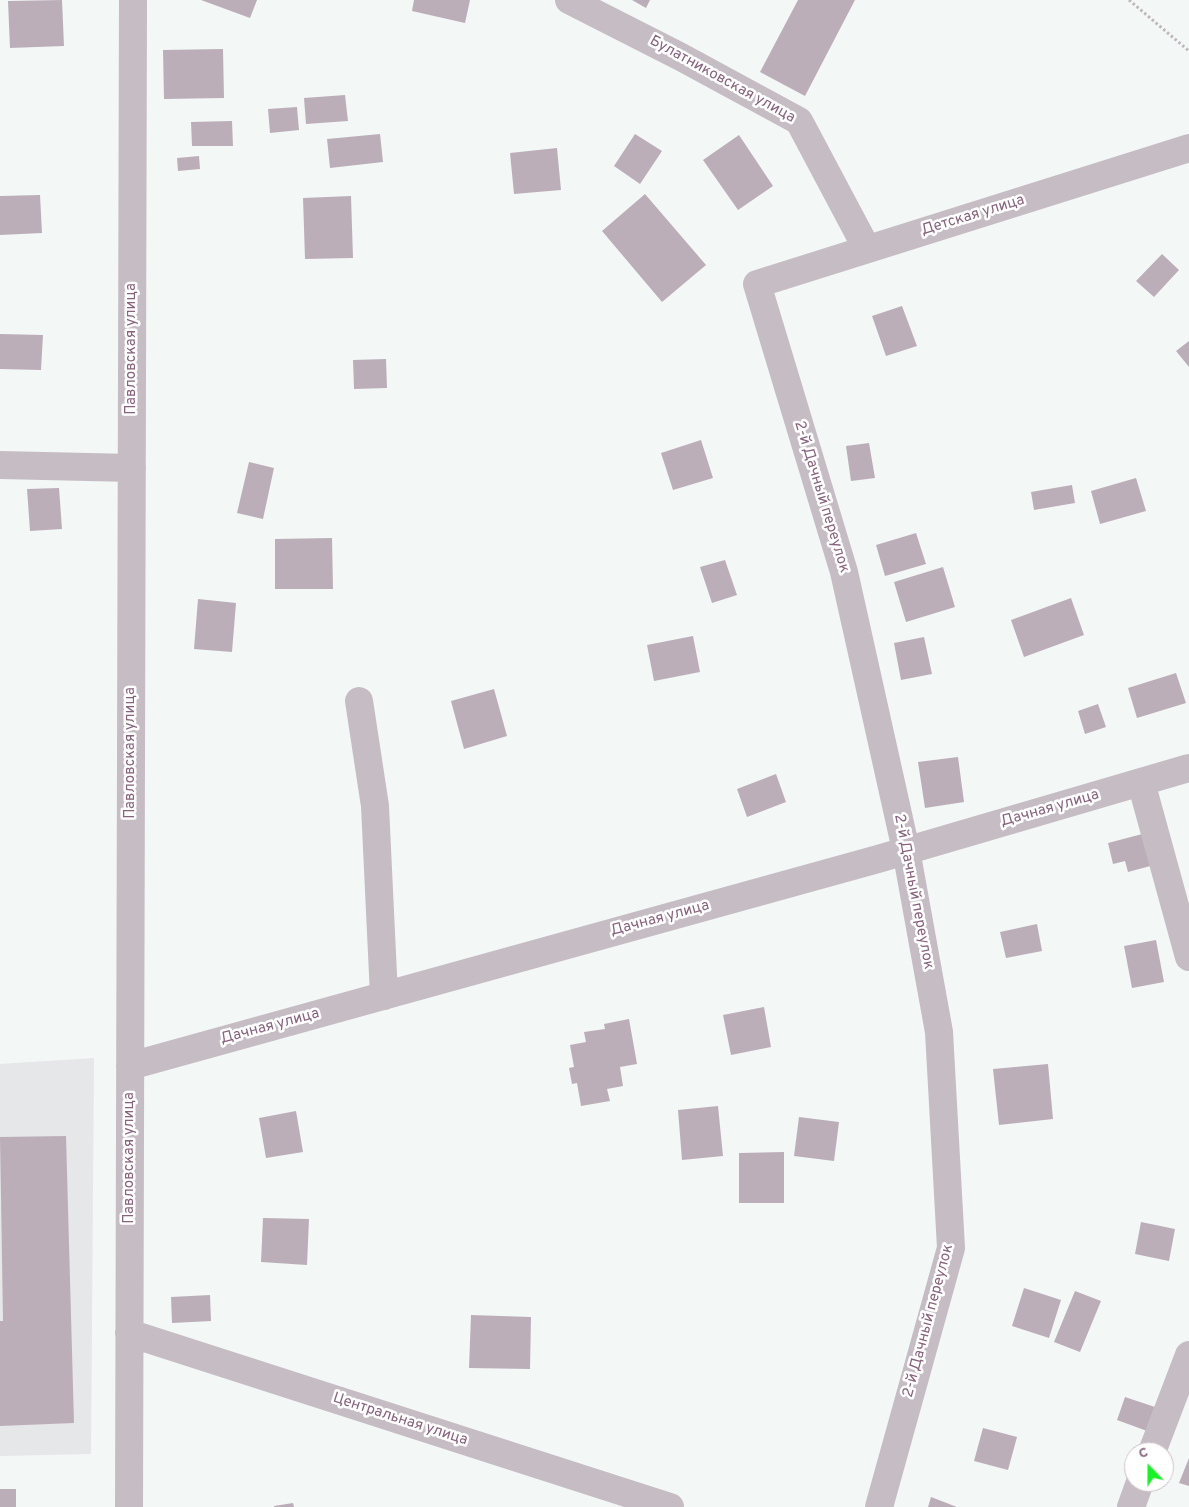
<!DOCTYPE html>
<meta charset="utf-8">
<style>
body{margin:0}
#map{position:relative;width:1189px;height:1507px;overflow:hidden;background:#f3f7f6;font-family:Overpass,sans-serif}
canvas{display:block}
.north{position:absolute;left:1124px;top:1442px;width:50px;height:50px;box-sizing:border-box;background:#fff;border:1px solid #cfc1cb;border-radius:50%;rotate:338deg;font-size:14px;font-weight:700;line-height:20px;text-align:center;color:#87637d}
.north::after{content:'';display:block;margin:auto;width:18px;height:22px;background:#16f324;clip-path:polygon(50% 0,100% 100%,50% 72%,0 100%)}
</style>
<div id="map">
<canvas width="1189" height="1507"></canvas>
<div class="north">С</div>
</div>
<script>
const ctx = document.querySelector('canvas').getContext('2d');
ctx.lineJoin = 'round';
function fillPath(path, color) { ctx.fillStyle = color; ctx.fill(path, 'evenodd'); }
function trace(path, color, width, dash) { ctx.strokeStyle = color; ctx.lineWidth = width; ctx.lineCap = dash ? 'butt' : 'round'; ctx.setLineDash(dash || []); ctx.stroke(path); }
function label(font, color, halo, rows, align = 'center') {
  ctx.font = font + ' Overpass,sans-serif'; ctx.lineWidth = 5; ctx.setLineDash([]); ctx.textBaseline = 'middle'; ctx.strokeStyle = halo; ctx.fillStyle = color; for (const [text, x, y, turn = 0] of rows) {
    ctx.save(); ctx.translate(x, y); ctx.rotate((+turn || 0) * Math.PI / 180); ctx.textAlign = isNaN(turn) ? turn : align; if (halo) ctx.strokeText(text, 0, 0); ctx.fillText(text, 0, 0); ctx.restore();
  }
}
const built = new Path2D(`
 M94,1058L91,1454L0,1456V1064Z`);
const building = new Path2D(`
 M62,0L64,46L10,48L8,1Z
 M201,0H257L250,18Z
 M414,0H470L465,23L412,11Z
 M632,0H650L646,8Z
 M798,0H855L805,96L760,72Z
 M223,49L224,98L164,99L163,50Z
 M345,95L348,121L306,124L304,98Z
 M297,107L299,130L270,133L268,109Z
 M232,121L233,146H192L191,122Z
 M380,134L383,162L330,168L327,139Z
 M635,134L662,151L640,184L614,166Z
 M739,135L773,186L738,210L703,160Z
 M557,148L561,190L514,194L510,153Z
 M199,156L200,169L178,171L177,158Z
 M645,194L706,265L662,302L602,231Z
 M40,195L42,233L0,235V196Z
 M351,196L353,258L305,259L303,198Z
 M1162,254L1179,270L1154,297L1136,281Z
 M902,306L917,346L886,356L872,316Z
 M0,334L43,335L41,370L0,369Z
 M1189,341V367L1176,351Z
 M386,359L387,388L354,389L353,360Z
 M701,440L713,478L673,490L661,453Z
 M869,443L875,478L851,481L846,446Z
 M249,462L274,468L263,519L237,513Z
 M1136,478L1146,511L1100,524L1091,491Z
 M1072,485L1075,503L1034,510L1031,492Z
 M59,488L62,529L30,531L27,489Z
 M916,533L926,564L885,576L876,545Z
 M332,538L333,589H275V539Z
 M725,560L737,595L712,603L700,567Z
 M943,567L955,607L906,622L894,582Z
 M1071,598L1084,635L1024,657L1011,620Z
 M198,599L236,603L232,652L194,649Z
 M693,636L700,672L654,681L647,645Z
 M924,637L932,674L901,680L894,643Z
 M1176,673L1186,703L1137,718L1128,688Z
 M494,689L507,736L464,749L451,701Z
 M1098,704L1106,727L1085,734L1078,711Z
 M958,757L964,802L925,808L918,762Z
 M776,774L786,802L747,817L737,789Z
 M1146,833L1154,865L1128,872L1125,861L1113,864L1108,843Z
 M1037,924L1042,951L1006,958L1000,932Z
 M1156,940L1164,982L1132,988L1124,946Z
 M764,1007L771,1047L731,1055L723,1015Z
 M629,1019L637,1064L620,1067L623,1086L607,1089L610,1101L581,1106L577,1083L572,1084L569,1068L574,1067L570,1045L586,1042L584,1032L605,1029L604,1024Z
 M1048,1064L1053,1119L999,1125L993,1069Z
 M718,1106L723,1156L682,1160L678,1110Z
 M296,1111L303,1152L266,1158L259,1118Z
 M799,1117L839,1122L834,1161L794,1156Z
 M66,1136L74,1423L0,1426V1321H3L0,1137Z
 M784,1152V1203H739V1153Z
 M263,1218L309,1219L307,1265L261,1262Z
 M1141,1222L1175,1229L1169,1261L1135,1254Z
 M1024,1288L1061,1300L1049,1338L1012,1326Z
 M1075,1291L1101,1301L1080,1352L1054,1342Z
 M210,1295L211,1321L172,1323L171,1297Z
 M471,1315L531,1317L530,1369L469,1368Z
 M1125,1397L1155,1407L1147,1431L1117,1420Z
 M983,1428L1017,1437L1008,1470L974,1461Z
 M1189,1458V1486L1179,1483Z
 M0,1489H16V1507H0Z
 M931,1497L957,1507H928Z
 M293,1503L294,1507H274V1506Z`);
const path = new Path2D(`
 M1129,0L1189,51`);
const minor = new Path2D(`
 M569,0L681,57L799,121L867,249
 M0,465L132,468
 M359,701L375,806L384,996
 M1141,782L1189,957
 M130,1066L878,859L1189,768
 M129,1333L670,1507
 M1152,1452L1189,1355
 M129,1507L133,0
 M879,1507L951,1248L939,1032L906,850L844,572L757,284L1189,148
 M1131,1507L1140,1482`);
const streetNames = [
 ["Булатниковская улица",722,80,29],
 ["Детская улица",973,216,-17],
 ["Павловская улица",132,349,-90],
 ["2-й Дачный переулок",821,497,73],
 ["Павловская улица",131,753,-90],
 ["Дачная улица",1050,809,-16],
 ["2-й Дачный переулок",913,892,79],
 ["Дачная улица",660,919,-15],
 ["Дачная улица",270,1027,-15],
 ["Павловская улица",130,1158,-90],
 ["2-й Дачный переулок",929,1321,-75],
 ["Центральная улица",400,1420,18]
];
fillPath(built, '#e6e7e8');
fillPath(building, '#bcaeb9');
trace(path, '#beb7bc', 3, [2.5, 2.5]);
trace(minor, '#c6bcc4', 28);
label('15px', '#87637d', '#fff', streetNames);
</script>
